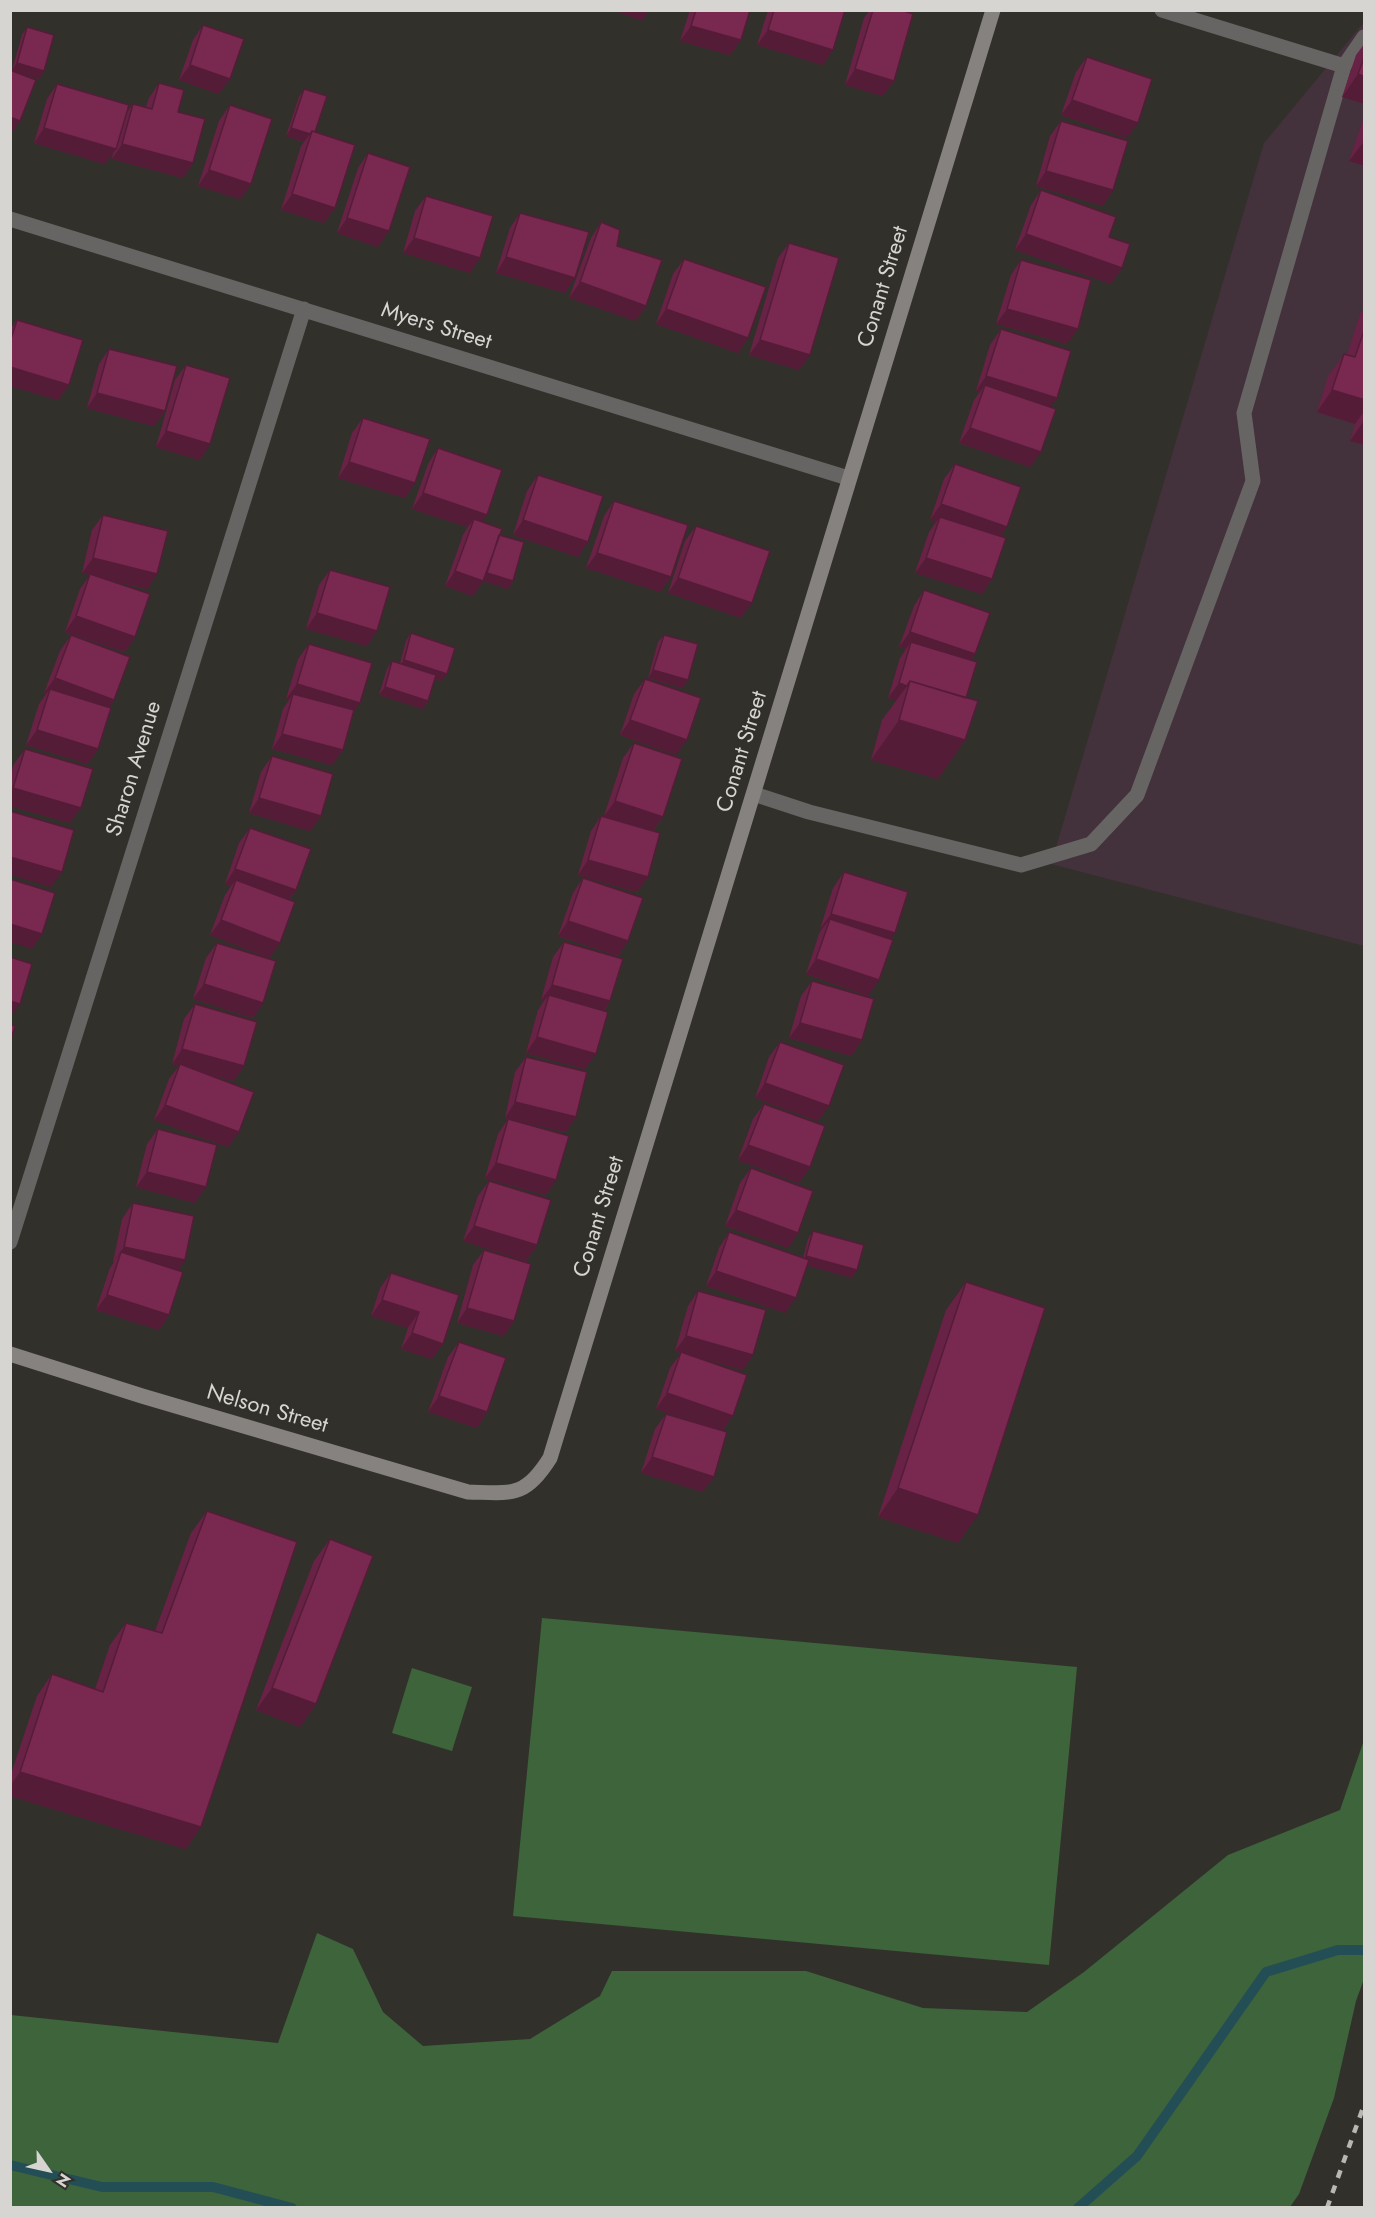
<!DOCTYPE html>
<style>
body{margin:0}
#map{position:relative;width:1375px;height:2218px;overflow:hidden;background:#32302b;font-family:Jost,sans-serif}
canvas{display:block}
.frame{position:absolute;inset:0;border:12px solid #d6d5d2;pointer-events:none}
.north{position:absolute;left:18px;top:2140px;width:60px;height:60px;-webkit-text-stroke:4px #32302b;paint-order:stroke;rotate:124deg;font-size:16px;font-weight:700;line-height:24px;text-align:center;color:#d6d5d2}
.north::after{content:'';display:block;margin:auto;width:21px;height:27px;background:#d6d5d2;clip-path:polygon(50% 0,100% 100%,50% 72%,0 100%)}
</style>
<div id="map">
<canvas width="1375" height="2218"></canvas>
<div class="frame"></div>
<div class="north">N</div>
</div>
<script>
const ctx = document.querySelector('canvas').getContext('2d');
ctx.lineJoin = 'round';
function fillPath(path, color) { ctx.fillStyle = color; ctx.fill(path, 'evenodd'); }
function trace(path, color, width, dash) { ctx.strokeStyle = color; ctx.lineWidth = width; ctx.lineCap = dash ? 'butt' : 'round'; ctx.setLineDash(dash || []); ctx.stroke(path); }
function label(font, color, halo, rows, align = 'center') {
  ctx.font = font + ' Jost,sans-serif'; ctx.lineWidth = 5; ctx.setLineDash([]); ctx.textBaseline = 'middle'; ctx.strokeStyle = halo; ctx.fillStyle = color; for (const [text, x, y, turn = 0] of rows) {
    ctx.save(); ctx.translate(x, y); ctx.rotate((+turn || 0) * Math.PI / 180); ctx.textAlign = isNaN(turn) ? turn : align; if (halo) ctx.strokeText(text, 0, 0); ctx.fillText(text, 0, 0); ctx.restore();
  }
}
const education = new Path2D(`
 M1364,22V946L1051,864L1264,143Z`);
const green = new Path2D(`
 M542,1618L1077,1667L1049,1965L513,1916Z
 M412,1668L472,1687L452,1751L392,1733Z
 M1364,1740V1979L1356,2001L1334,2098L1299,2194L1290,2207H11V2015L278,2043L317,1933L353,1949L383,2012L423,2046L530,2039L600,1996L612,1971H806L923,2008L1027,2012L1084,1972L1228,1855L1340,1810Z`);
const stream = new Path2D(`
 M10,2165L102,2187H213L292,2208
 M1078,2208L1137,2156L1266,1972L1338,1950H1364`);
const lane = new Path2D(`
 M754,794L809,812L1021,865L1091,844L1137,795L1253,481L1244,413L1344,66L1364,37`);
const street = new Path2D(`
 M1162,10L1344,66
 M10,219L848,478
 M10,1242L304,309`);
const secondary = new Path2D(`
 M10,1354L142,1396L468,1492C512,1493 525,1498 550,1458L993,10`);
const rail = new Path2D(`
 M1327,2208L1364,2105`);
const wall = new Path2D(`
 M690,10H750L741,40L730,55L680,41Z
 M768,10H845L823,65L757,45Z
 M870,10H901L883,96L845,85L864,18Z
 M203,25L219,94L179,80L193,40Z
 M27,27L44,71L39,79L20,73V121L10,135V70H12L22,35Z
 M1365,43V104L1342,97L1356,55Z
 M1087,57L1127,138L1061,115L1076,72Z
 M159,83L178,112L193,163L183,178L112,159L113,153L105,164L34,143L47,99L57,84L127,112L133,104L146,107L149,98Z
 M304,89L315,132L324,223L281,210L301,146L304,142L286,136L299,97Z
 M230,105L251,184L240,199L198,186L219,121Z
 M1365,114V166L1349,161Z
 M1061,121L1103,206L1036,186L1050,136Z
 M368,153L378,247L337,233L358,168Z
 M1041,190L1109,237L1122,268L1111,284L1015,250L1031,205Z
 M426,196L470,273L403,253L415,211Z
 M520,213L565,293L496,273L510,228Z
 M601,222L617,246L636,321L569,298L591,238Z
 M789,243L810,355L799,370L749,355L778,258Z
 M684,259L748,338L738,353L656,324L673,274Z
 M1021,260L1067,344L996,324L1011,275Z
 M1365,309V445L1350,441L1355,424L1317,412L1328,376L1344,354L1347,355L1360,314Z
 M17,320L69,385L58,400L10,386V330Z
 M1001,329L1050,407L1030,467L959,443L974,400L980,392L976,391L990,345Z
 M109,349L165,411L154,426L87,408L99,364Z
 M186,365L200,460L156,447L175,380Z
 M363,418L415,483L405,498L338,478L352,433Z
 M438,448L482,522L499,535L513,581L508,589L483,581L473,596L445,586L463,535L468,527L412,509L428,464Z
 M955,464L1001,536L992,579L982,594L915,573L929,532L936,522L930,520L944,479Z
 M538,475L588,542L578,557L513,535L527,491Z
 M614,501L671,577L660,592L586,568L604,516Z
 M103,515L157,574L147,589L105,579L135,637L125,652L65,632L80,589L90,575L82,573L92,530Z
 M696,526L741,618L668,593L685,541Z
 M330,570L367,646L306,629L319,585Z
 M924,590L975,654L971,660L966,698L965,740L938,779L871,760L882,720L896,701L888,698L900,658L906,649L899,647L914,606Z
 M411,633L441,681L435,679L428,701L423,709L379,695L387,669L392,661L400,663L406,641Z
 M71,635L114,700L109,707L88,764L26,745L39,704L46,694L44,693L60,651Z
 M664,635L688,680L682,688L648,678L658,642Z
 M309,644L353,713L343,750L332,765L272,749L283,709L289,700L286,699L298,659Z
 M645,679L676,755L620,735L634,694Z
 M634,743L663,817L653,831L648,877L637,892L578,875L591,831L601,816L625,823L604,816L623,758Z
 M25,749L70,823L10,806V776L14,764Z
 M272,756L321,816L310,831L249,813L261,772Z
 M250,828L296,890L289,900L280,943L269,958L210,935L225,895L231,886L225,884L239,843Z
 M844,872L890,940L868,996L806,974L819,934L822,929H820L833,888Z
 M583,878L628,941L618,956L558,936L573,893Z
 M564,942L610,1001L604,1011L585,1069L526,1053L538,1010L544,1001L541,1000L553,957Z
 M217,943L263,1003L253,1018L193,999L206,958Z
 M812,981L862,1040L851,1056L789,1038L801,996Z
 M195,1004L234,1081L203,1073L228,1147L154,1120L169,1079L179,1066L172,1064L184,1019Z
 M780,1042L818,1121L755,1098L769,1057Z
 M526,1057L566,1132L505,1118L515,1072Z
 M764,1104L810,1167L799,1183L738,1160L753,1119Z
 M508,1119L546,1195L485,1178L498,1134Z
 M158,1129L195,1203L136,1187L147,1144Z
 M751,1168L798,1233L788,1248L725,1226L740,1183Z
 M489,1181L537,1245L526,1261L463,1241L478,1196Z
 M133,1203L185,1260L178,1270L169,1315L159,1330L96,1310L110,1268L114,1262H113L122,1219Z
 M813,1231L852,1278L807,1265L785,1313L706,1286L719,1248L729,1232L803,1258L808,1239Z
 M484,1250L504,1336L457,1323L473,1265Z
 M391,1273L459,1295L432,1359L401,1349L408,1328L371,1316L380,1288Z
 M966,1282L958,1543L878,1517L946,1310Z
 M698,1291L743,1370L683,1353L733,1416L722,1431L703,1492L641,1473L655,1429L666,1414L704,1425L656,1409L670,1368L681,1353L675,1351L688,1306Z
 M459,1342L487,1412L477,1428L428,1412L448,1357Z
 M207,1511L186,1849L10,1796V1777L37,1696L52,1674L95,1689L110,1645L126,1623L155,1631L191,1533Z
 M330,1539L316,1704L300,1727L256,1710L314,1561Z`);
const shadedWall = new Path2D(`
 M612,10H649L642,21Z
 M691,26L741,40L730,55L680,41Z
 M768,30L833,50L823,65L757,45Z
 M17,63L44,71L39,79L11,71Z
 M190,65L230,79L219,94L179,80Z
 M855,69L894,81L883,96L845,85Z
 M1358,74L1365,77V104L1342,97Z
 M1072,100L1138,123L1127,138L1061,115Z
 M10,117L20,121L10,135Z
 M44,128L116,149L105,164L34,143Z
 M291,128L310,134L304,142L286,136Z
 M1365,140V166L1349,161Z
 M122,144L193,163L183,178L112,159Z
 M209,170L251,184L240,199L198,186Z
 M1046,171L1113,190L1103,206L1036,186Z
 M292,194L335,208L324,223L281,210Z
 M347,218L389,231L378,247L337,233Z
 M1026,234L1122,268L1111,284L1015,250Z
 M414,238L480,258L470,273L403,253Z
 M506,257L575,278L565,293L496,273Z
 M580,282L646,306L636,321L569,298Z
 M666,309L748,338L738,353L656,324Z
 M1007,309L1078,329L1067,344L996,324Z
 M760,340L810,355L799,370L749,355Z
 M10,367L69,385L58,400L10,386Z
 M986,376L1057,398L1046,413L985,385L980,392L976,391Z
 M1332,390L1365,400V410L1355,424L1317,412Z
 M97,393L165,411L154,426L87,408Z
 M1365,419V445L1350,441Z
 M970,428L1041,452L1030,467L959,443Z
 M166,431L210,444L200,460L156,447Z
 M349,462L415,483L405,498L338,478Z
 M423,493L487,515L476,530L474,519L468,527L412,509Z
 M941,504L1007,527L996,542L940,517L936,522L930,520Z
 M523,520L588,542L578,557L513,535Z
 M597,553L671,577L660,592L586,568Z
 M93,558L157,574L147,589L82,573Z
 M926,558L992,579L982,594L915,573Z
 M455,571L482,580L487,573L513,581L508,589L483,581L473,596L445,586Z
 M678,578L752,603L741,618L668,593Z
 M317,613L377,631L367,646L306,629Z
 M76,616L135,637L125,652L65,632Z
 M910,632L975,654L965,669L911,642L906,649L899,647Z
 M404,660L447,674L441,681L398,668Z
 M653,670L688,680L682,688L648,678Z
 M55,678L114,700L104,715L50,689L46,694L44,693Z
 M899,683L907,686L896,701L888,698Z
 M297,684L360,703L349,718L293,694L289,700L286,699Z
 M385,687L428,701L423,709L379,695Z
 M630,720L687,740L676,755L620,735Z
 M899,720L965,740L938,779L871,760Z
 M37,730L98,749L88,764L26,745Z
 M282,734L343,750L332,765L272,749Z
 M13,788L81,808L70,823L10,806V791Z
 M259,798L321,816L310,831L249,813Z
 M615,801L663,817L652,832L604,816Z
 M10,857L62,872L51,887L10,875Z
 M588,860L648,877L637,892L578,875Z
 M235,869L296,890L285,905L236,880L231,886L225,884Z
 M831,914L895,933L884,949L830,919L822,929H820Z
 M221,920L280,943L269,958L210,935Z
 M568,921L628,941L618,956L558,936Z
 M10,924L42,934L32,949L10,942Z
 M816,959L879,980L868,996L806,974Z
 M204,984L263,1003L253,1018L193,999Z
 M552,985L610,1001L600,1017L549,995L544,1001L541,1000Z
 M10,1001L20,1004L10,1017Z
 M800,1023L862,1040L851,1056L789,1038Z
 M537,1037L596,1054L585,1069L526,1053Z
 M182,1049L244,1066L234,1081L172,1064Z
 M765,1083L829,1106L818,1121L755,1098Z
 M515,1102L576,1117L566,1132L505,1118Z
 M165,1105L239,1132L228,1147L154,1120Z
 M748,1145L810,1167L799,1183L738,1160Z
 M496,1163L556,1180L546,1195L485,1178Z
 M147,1172L206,1187L195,1203L136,1187Z
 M736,1210L798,1233L788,1248L725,1226Z
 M474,1226L537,1245L526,1261L463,1241Z
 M124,1247L185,1260L174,1276L121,1252L113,1262Z
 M806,1256L857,1270L852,1278L801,1264Z
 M716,1271L796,1298L785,1313L706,1286Z
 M107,1295L169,1315L159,1330L96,1310Z
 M382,1300L419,1312L408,1328L371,1316Z
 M467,1308L514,1321L504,1336L457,1323Z
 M412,1333L443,1344L432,1359L401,1349Z
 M686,1336L753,1355L743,1370L675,1351Z
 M667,1393L733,1416L722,1431L656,1409Z
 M439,1396L487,1412L477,1428L428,1412Z
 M652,1457L714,1477L703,1492L641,1473Z
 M898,1488L978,1515L958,1543L878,1517Z
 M272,1688L316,1704L300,1727L256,1710Z
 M20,1772L201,1827L186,1849L10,1796V1786Z`);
const building = new Path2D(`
 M696,10H750L741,40L691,26Z
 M774,10H845L833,50L768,30Z
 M873,10H901L913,14L894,81L855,69Z
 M203,25L244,39L230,79L190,65Z
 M27,27L54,35L44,71L17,63Z
 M1365,55V77L1358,74Z
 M1087,57L1152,79L1138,123L1072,100Z
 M10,70L36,80L20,121L10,117Z
 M159,83L184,90L178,112L205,119L193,163L122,144L133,104L152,109Z
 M57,84L129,105L116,149L44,128Z
 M304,89L327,96L315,132L312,131L310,134L291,128Z
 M230,105L272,119L251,184L209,170Z
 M1061,121L1128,141L1113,190L1046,171Z
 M312,131L355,145L335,208L292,194Z
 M368,153L410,167L389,231L347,218Z
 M1041,190L1116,217L1109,237L1130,244L1122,268L1026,234Z
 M426,196L493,216L480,258L414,238Z
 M520,213L589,232L575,278L506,257Z
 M601,222L620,230L617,246L662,260L646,306L580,282Z
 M789,243L839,258L810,355L760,340Z
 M684,259L766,287L748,338L666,309Z
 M1021,260L1091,280L1078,329L1007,309Z
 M17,320L83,340L69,385L10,367V342Z
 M1365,328V400L1332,390L1344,354L1355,357Z
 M1001,329L1071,351L1057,398L986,376Z
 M109,349L177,366L165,411L97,393Z
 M186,365L230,378L210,444L166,431Z
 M985,385L1056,409L1041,452L970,428Z
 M363,418L430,439L415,483L349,462Z
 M438,448L502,470L487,515L423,493Z
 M955,464L1021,487L1007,527L941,504Z
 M538,475L603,496L588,542L523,520Z
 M614,501L688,525L671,577L597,553Z
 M103,515L168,531L157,574L93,558Z
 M940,517L1006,538L992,579L926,558Z
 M474,519L502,529L483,581L455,571Z
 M696,526L770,551L752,603L678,578Z
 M499,535L524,542L513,581L487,573Z
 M330,570L390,587L377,631L317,613Z
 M90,574L150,594L135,637L76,616Z
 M924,590L990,613L975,654L910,632Z
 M411,633L455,648L447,674L404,660Z
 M71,635L130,657L114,700L55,678Z
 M664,635L698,644L688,680L653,670Z
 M911,642L977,662L966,698L910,681L907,686L899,683Z
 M309,644L372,663L360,703L297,684Z
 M392,661L436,675L428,701L385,687Z
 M645,679L701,698L687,740L630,720Z
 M910,681L978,701L965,740L899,720Z
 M50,689L111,708L98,749L37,730Z
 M293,694L354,710L343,750L282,734Z
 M634,743L682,759L663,817L615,801Z
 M25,749L93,769L81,808L13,788Z
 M272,756L333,774L321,816L259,798Z
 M10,811L74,830L62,872L10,857Z
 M601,816L660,833L648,877L588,860Z
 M250,828L311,849L296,890L235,869Z
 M844,872L908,892L895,933L831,914Z
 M583,878L643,898L628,941L568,921Z
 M10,879L55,893L42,934L10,924Z
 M236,880L295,902L280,943L221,920Z
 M830,919L893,940L879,980L816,959Z
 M564,942L623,959L610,1001L552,985Z
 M217,943L276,961L263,1003L204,984Z
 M10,957L32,964L20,1004L10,1001Z
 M812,981L874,999L862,1040L800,1023Z
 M549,995L608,1012L596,1054L537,1037Z
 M195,1004L257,1022L244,1066L182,1049Z
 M10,1025L15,1026L10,1043Z
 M780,1042L844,1065L829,1106L765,1083Z
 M526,1057L587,1072L576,1117L515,1102Z
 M180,1064L254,1092L239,1132L165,1105Z
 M764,1104L825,1126L810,1167L748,1145Z
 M508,1119L569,1136L556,1180L496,1163Z
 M158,1129L217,1145L206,1187L147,1172Z
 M751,1168L813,1191L798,1233L736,1210Z
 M489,1181L551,1200L537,1245L474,1226Z
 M133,1203L194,1216L185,1260L124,1247Z
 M813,1231L864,1245L857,1270L806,1256Z
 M729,1232L809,1260L796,1298L716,1271Z
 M484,1250L531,1264L514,1321L467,1308Z
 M121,1252L183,1272L169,1315L107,1295Z
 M391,1273L459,1295L443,1344L412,1333L419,1312L382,1300Z
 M966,1282L1045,1308L978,1515L898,1488Z
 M698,1291L766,1310L753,1355L686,1336Z
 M459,1342L506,1358L487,1412L439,1396Z
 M681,1352L747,1375L733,1416L667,1393Z
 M666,1414L727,1432L714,1477L652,1457Z
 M207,1511L297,1542L201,1827L20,1772L52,1674L103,1692L126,1623L162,1633Z
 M330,1539L373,1556L316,1704L272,1688Z`);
const streetNames = [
 ["Conant Street",884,287,-73],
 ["Myers Street",436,327,17],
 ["Conant Street",743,752,-73],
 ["Sharon Avenue",135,769,-73],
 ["Conant Street",600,1217,-73],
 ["Nelson Street",267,1410,16]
];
fillPath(education, '#43313c');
fillPath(green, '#3d643a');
trace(stream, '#244e55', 10);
trace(lane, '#676563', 15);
trace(street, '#676563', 15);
trace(secondary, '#868280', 15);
trace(rail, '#b9b7b4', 4.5, [8, 8]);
fillPath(wall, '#682245');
fillPath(shadedWall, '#551c38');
fillPath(building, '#792850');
trace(building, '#551c38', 1.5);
label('22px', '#d6d5d2', '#32302b', streetNames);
</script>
